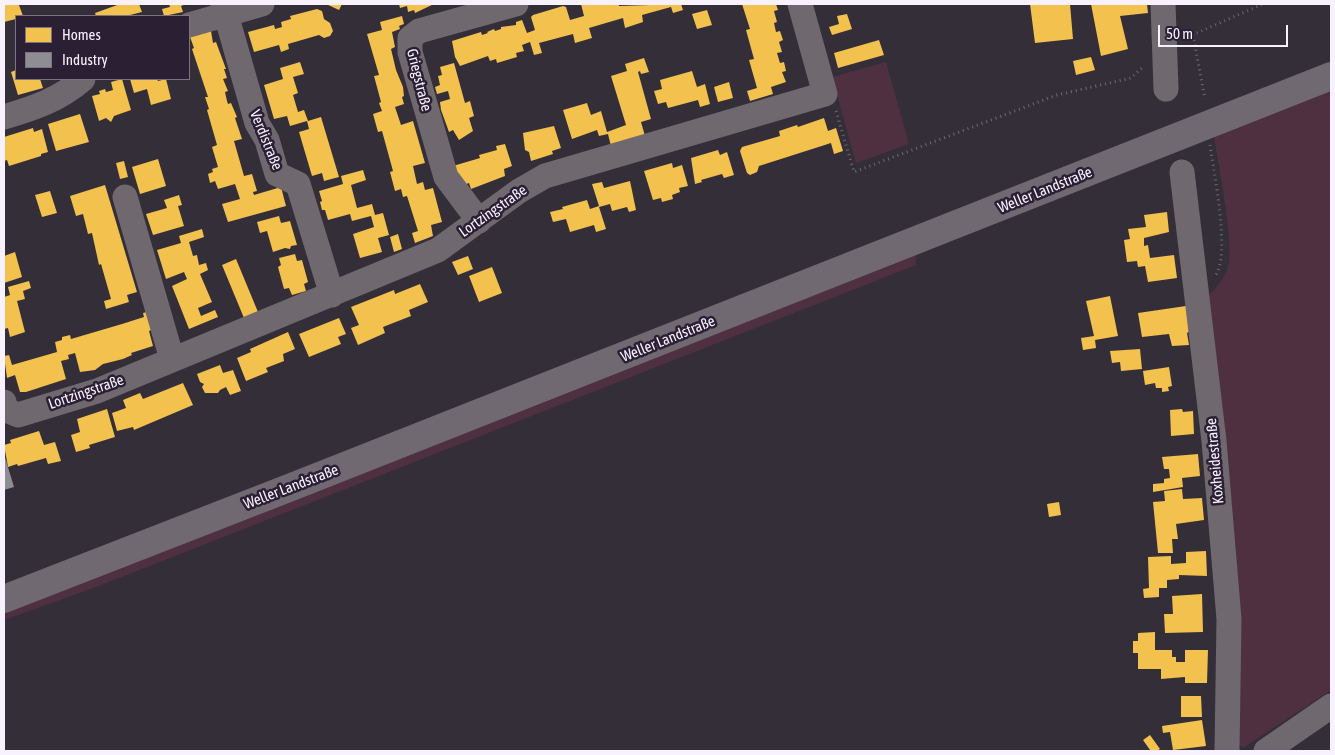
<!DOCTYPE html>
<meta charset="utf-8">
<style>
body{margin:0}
#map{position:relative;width:1335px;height:755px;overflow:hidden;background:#342e39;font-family:"Asap Condensed",sans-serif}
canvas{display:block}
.frame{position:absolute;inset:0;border:5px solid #f8f1ff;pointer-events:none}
.legend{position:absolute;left:15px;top:15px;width:175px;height:65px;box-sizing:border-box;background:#2b1f34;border:1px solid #7d7385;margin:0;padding:6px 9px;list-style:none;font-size:15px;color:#f8f1ff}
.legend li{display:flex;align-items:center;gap:10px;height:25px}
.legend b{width:25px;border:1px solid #7d7385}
.scale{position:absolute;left:1158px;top:25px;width:130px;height:22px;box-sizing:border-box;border:2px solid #f8f1ff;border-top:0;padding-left:6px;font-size:15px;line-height:18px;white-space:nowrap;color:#f8f1ff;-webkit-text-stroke:4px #2b1f34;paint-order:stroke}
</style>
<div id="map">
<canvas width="1335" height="755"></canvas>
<div class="frame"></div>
<ul class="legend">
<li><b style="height:14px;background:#f2c14e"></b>Homes</li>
<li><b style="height:14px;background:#8d8d92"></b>Industry</li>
</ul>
<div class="scale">50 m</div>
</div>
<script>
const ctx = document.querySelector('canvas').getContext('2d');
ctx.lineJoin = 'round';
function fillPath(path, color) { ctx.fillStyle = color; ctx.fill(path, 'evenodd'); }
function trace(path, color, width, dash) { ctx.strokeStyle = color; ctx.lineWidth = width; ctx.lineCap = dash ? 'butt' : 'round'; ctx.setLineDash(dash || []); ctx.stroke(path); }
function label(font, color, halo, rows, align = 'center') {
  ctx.font = font + ' "Asap Condensed",sans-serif'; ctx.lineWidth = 5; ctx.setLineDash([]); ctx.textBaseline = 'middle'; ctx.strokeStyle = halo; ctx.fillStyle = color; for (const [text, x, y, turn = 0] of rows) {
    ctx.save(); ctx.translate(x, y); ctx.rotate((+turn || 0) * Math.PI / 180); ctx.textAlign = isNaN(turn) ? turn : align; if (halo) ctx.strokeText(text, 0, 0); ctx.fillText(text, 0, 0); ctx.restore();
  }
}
const green = new Path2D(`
 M886,62L909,144L856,163L832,77Z
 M1331,89V690L1243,748L1235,741V544L1206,298C1215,289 1224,280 1228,267C1235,247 1218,163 1214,136Z
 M915,250L916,265L96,587L4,620V608Z`);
const homes = new Path2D(`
 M4,4H23L19,5L23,16H16V19L4,22Z
 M120,4H139L142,12L126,16H96L95,13Z
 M169,4H186L181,6L183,12L164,16L162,9L170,7Z
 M326,4H342L339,10Z
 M399,4H434L415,13L414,10L408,12L407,6L400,8Z
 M581,4H619V6L681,4L683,10L673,13L671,7L642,15L643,22L625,28L623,18L589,28L592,38L575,43L573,34L539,43L542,53L534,55L530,42L522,45L524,51L516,53L517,57L497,63L496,59L490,61L488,56L460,66L455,57L452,41L481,32L482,35L488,33L487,32L494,29L495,31L501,29V27L516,25V22L522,20L527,33L535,30L531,17L533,15L563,6L566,7L570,20L584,16Z
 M742,4H776L778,10L774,11L777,22L774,23L776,32L780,31L783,40L779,42L782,52L777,53L780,63L784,62L786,71L782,72L786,82L771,87L773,94L750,101L747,91L757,88L749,60L754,59L746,30L750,29Z
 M1030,4H1070L1073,39L1035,43Z
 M1091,4H1147L1148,13L1120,16L1128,49L1101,56Z
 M317,9L322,11L324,19L330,23L333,31L330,36L324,38L319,35L288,44L289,49L281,52L279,45L254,52L248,32L274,25L275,29L282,27L281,22L291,19L290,16Z
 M707,10L712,25L697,29L692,14Z
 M847,14L852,29L832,35L829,27L839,24L837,16Z
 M402,16L404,24L399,26L400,29L392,32L395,47L391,49L396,70L403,87L404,96L402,97L404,104L395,107L401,125L413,121L425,163L413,166L417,184L423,182L425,190L433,188L442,222L431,225L433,236L415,243L412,233L418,231L407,196L403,197L401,189L395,191L390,172L393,171L382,131L378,132L373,114L382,111L379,103L381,102L374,76L379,75L367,34L382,30L380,22Z
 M211,31L213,43L216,42L226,69H224L227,78L223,79L228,91L225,92L227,101L228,104L231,103L237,117L235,118L242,139L234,141L244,176L252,174L257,191L253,192L254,195L281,187L286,206L228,222L222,204L240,199L235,184L218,189L215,181L210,183L208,174L213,172L212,169L218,167L212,147L217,145L207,110L209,109L205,97H208L192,49L194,48L190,37Z
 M879,40L884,55L838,68L834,53Z
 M1091,57L1095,70L1076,75L1073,61Z
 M644,58L649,72L641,74L640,71L638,72L651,119L641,122L645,136L611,146L608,134L599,136L597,130L572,139L563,110L587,103L591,115L601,111L607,132L626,125L611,76L627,71L625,64Z
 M300,62L304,74L293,77L298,93L293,95L298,112L304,110L308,121L321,117L339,177L324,181L322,173L312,176L299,132L309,129L307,121L290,126L287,116L274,119L264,85L283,79L280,68Z
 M454,63L465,103L470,101L474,116L469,118L473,131L459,140L453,130L449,132L441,110L440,102L450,99L448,91L437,94L435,87L440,85L438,76L442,75L440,67Z
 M16,70V79H40L43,88L18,95L11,72Z
 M692,71L697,87L705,84L710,104L700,107L698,100L668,108L666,102L658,104L654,91L662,89L660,80Z
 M122,79L131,110L114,116L111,122L106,118L99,121L92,96L100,94L99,91L105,89L106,92L113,90L111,82Z
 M130,79H157L158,81L166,79L171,99L151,105L147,89L134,93Z
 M729,82L733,98L718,102L714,87Z
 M80,114L89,142L56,151L48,124Z
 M824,118L828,131L836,128L843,151L834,154L831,143L759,166L757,172L750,175L747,173L740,151L742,147L780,136L779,131L797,125L798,127Z
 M554,126L561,148L552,151L553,154L531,161L529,152L525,150L523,133Z
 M33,128L34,132L42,129L48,152L41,154V156L9,166L7,160L4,161V137Z
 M505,144L512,166L504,169L505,176L471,189L469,183L461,186L453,166L480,158L479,155L497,150L496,146Z
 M718,150L720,155L727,152L734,175L724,178L722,174L701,180L702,182L695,184L691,158Z
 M158,159L166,186L140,194L132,167Z
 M124,161L128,177L120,179L116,163Z
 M672,163L673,168L682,165L688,186L679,188L680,192L672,195L673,199L662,202L661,198L653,200L644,171Z
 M363,170L366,180L351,185L357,208L372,204L375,215L383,213L389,235L378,238L382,252L360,258L353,234L374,227L371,216L352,221L350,214L328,220L325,210H322L320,202L322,201L319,191L343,184L341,176Z
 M630,181L636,210L629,212L627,207L612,211L610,204L599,207L606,229L596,232L594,225L570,232L566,219L553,222L550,212L563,209L562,207L587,200L590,209L599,206L592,184L602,182L604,188Z
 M105,185L137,292L127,295L129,302L106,309L104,301L111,299L101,264L99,265L92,233L88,234L83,214L76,216L70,196Z
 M50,191L57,213L42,217L35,195Z
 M179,195L182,205L178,206L184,226L153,235L146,214L167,208L164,200Z
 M1167,212L1169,232L1144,238V246L1148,245L1150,258L1174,255L1177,278L1148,282L1145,266L1138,267L1137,261L1127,262L1124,240L1130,239L1128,229L1146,227L1144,215Z
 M279,216L281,223L290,221L297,245L291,246L290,249L285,248L273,252L267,231L260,233L257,222Z
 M202,229L204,237L189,242L193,256L197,255L199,265L206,263L208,270L200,274L212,302L198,308L201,316L215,310L218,317L189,329L172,286L187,279L184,272L166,279L157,250L181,243L179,236Z
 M398,234L402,249L394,252L390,237Z
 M15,252L22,277L4,283V256Z
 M295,254L297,261L302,260L308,282L304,284L306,291L292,295L289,288L284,289L278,267L281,265L279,258Z
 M468,256L473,269L458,275L452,262Z
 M236,259L258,312L244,318L222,265Z
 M492,267L502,293L479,302L469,276Z
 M29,281L31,288L23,291L25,299L17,301L25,332L10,337L8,328L4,329V297L10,295L8,287Z
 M420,284L428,302L409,310L411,316L383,327L385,333L358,345L351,328L359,325L351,307L394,290L395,294Z
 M1110,296L1118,336L1095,340L1096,348L1083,350L1081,338L1094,336L1086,301Z
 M1186,306L1190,331L1187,333L1189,345L1172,346L1169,334L1142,337L1138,313Z
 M151,311L156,328L149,331L153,346L131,353L132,355L123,359L103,364L95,370L80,372L75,353L68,355L69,359L61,361L66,379L26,392H20L15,375L7,378L4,356L9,355L12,365L57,352L55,342L62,340V337L70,335L71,339L122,324L144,317L143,313Z
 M339,318L346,334L338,337L341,344L309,357L299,334Z
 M288,332L295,349L283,354L284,361L266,368L268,372L246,381L237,358L251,352L250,349Z
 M1140,349L1142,369L1121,371L1120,362L1112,363L1110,351Z
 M220,365L223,373L233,370L241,391L230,395L226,387L220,390L218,393H205L202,387L204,384L200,382L197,374Z
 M1169,367L1172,386L1168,387L1169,391L1162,392V388H1156L1155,383L1145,385L1143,371Z
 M183,383L193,405L134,430L133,427L117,431L112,413L126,408L123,400L140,393L143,399Z
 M107,409L115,437L89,445L90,448L76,452L71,435L80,432L77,419Z
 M1182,409L1183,412L1193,411L1194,434L1171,436L1170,410Z
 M39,431L44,445L55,442L61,461L48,464L46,458L18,466L17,464L8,467L4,445L11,443L10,440Z
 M1198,454L1200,476L1182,478L1183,487L1153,492V484L1164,483V479L1170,478L1169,469H1164L1162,457Z
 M1182,489L1183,499L1202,498L1204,520L1176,524L1178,539H1172L1173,553H1158L1153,502L1165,501L1164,491Z
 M1059,502L1061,515L1049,517L1047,504Z
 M1206,551L1207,576L1179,575V579L1167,580V588H1159V597L1144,598L1143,589L1149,588L1148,557L1171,556V564L1186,563V552Z
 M1202,594L1203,632L1165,633L1164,614H1173L1172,596Z
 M1155,632V650H1172V657H1176V662H1185V650H1208L1207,683H1185V677L1161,679V669H1138V653H1133V641H1138V633Z
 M1181,696H1201L1202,717H1181Z
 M1202,720L1206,746L1173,750L1170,732L1163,733L1162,726Z
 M1150,735L1160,749L1157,751L1150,750L1143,740Z`);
const industry = new Path2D(`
 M4,454L14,487L4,490Z`);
const path = new Path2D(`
 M1193,35L1205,99
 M1183,39L1263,4
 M836,111L854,172L1057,95L1131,78L1144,66
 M1210,145C1214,174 1231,256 1215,276`);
const minor = new Path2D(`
 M223,4L257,123L267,140L277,174L298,184L332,295
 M1163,4L1166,89
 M189,25L262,4
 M4,117C34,108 59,100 83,79
 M1182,172L1214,441L1229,619L1227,751
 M125,197L172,359
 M479,221L446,177L410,52V38L419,31L516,4
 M4,402L6,410L18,415L97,391L438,250L519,191L545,176L825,94L800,4
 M1266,751L1331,706`);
const major = new Path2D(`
 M4,599L294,486L1331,76`);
const streetNames = [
 ["Griegstraße",419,80,76],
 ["Verdistraße",266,140,68],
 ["Weller Landstraße",1045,190,-22],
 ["Lortzingstraße",493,211,-35],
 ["Weller Landstraße",668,339,-22],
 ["Lortzingstraße",86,392,-19],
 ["Koxheidestraße",1215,461,-95],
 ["Weller Landstraße",291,487,-21]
];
fillPath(green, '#4e3041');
fillPath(homes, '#f2c14e');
fillPath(industry, '#8d8d92');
trace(path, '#6f6a70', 3, [1, 4]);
trace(minor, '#6f696f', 25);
trace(major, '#706972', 28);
label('15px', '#f8f1ff', '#2b1f34', streetNames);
</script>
